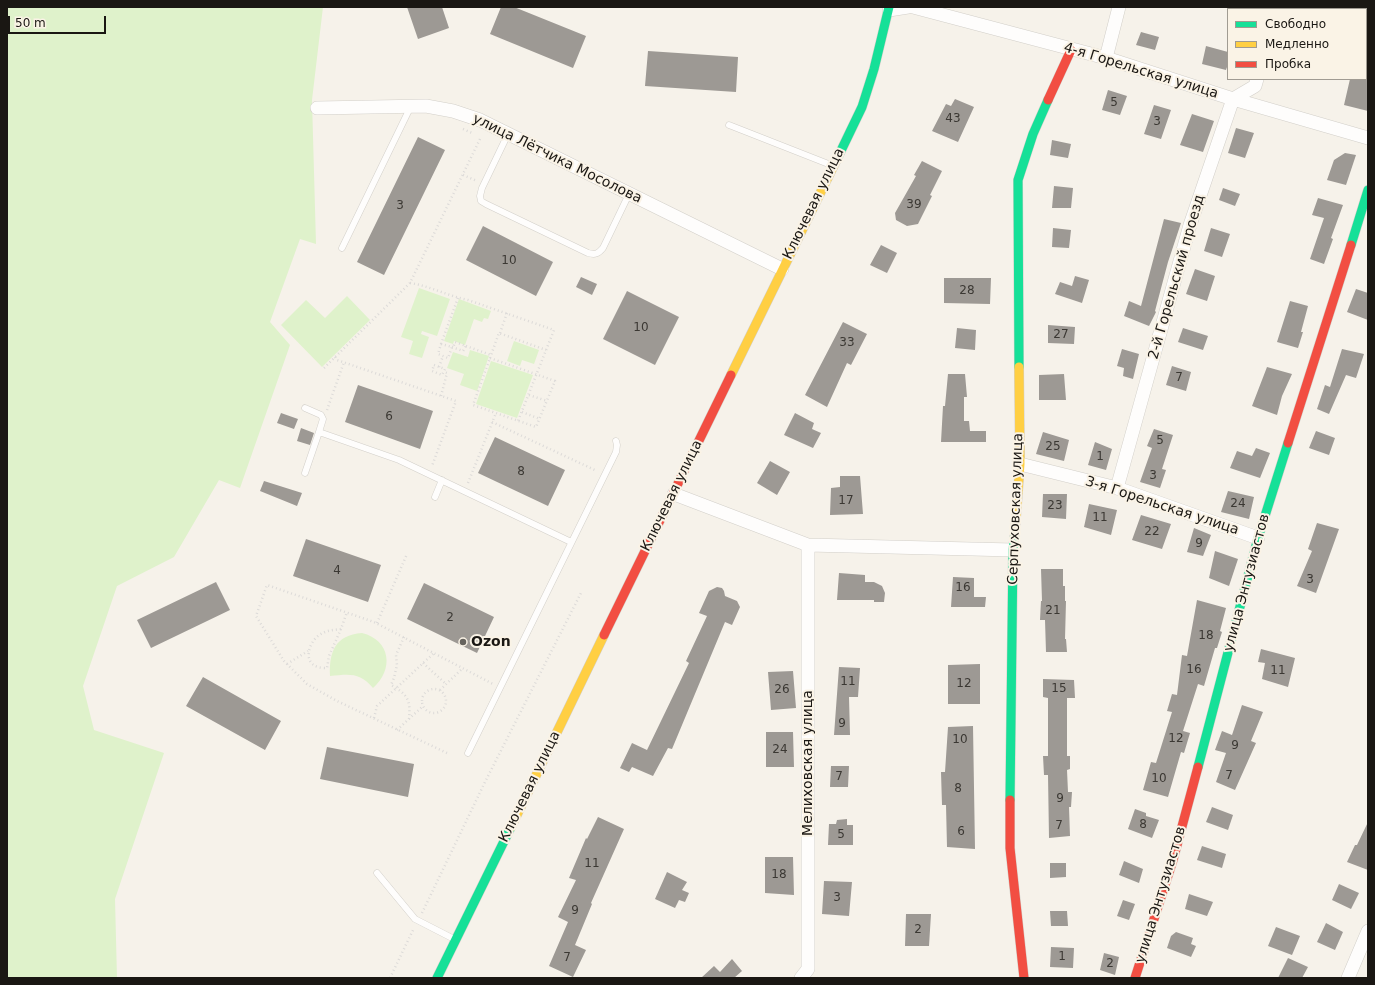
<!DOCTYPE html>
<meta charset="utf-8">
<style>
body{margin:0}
#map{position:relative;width:1375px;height:985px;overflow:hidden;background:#f6f2ea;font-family:"DejaVu Sans",sans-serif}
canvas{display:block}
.frame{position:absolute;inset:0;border:8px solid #1a1713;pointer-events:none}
.legend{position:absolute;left:1227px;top:8px;width:140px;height:72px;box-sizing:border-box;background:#faf3e6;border:1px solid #a09b92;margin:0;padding:5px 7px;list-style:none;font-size:12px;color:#1a1713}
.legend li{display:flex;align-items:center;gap:8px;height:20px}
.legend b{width:20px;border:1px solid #a09b92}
.scale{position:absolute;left:8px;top:16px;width:98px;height:18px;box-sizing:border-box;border:2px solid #1a1713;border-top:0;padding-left:5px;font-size:12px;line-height:14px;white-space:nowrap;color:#1a1713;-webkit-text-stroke:3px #faf3e6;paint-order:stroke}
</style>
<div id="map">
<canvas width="1375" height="985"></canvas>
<div class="frame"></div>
<ul class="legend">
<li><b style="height:5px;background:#16e098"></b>Свободно</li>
<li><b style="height:5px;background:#ffcf43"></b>Медленно</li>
<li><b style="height:5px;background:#f24e42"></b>Пробка</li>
</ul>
<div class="scale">50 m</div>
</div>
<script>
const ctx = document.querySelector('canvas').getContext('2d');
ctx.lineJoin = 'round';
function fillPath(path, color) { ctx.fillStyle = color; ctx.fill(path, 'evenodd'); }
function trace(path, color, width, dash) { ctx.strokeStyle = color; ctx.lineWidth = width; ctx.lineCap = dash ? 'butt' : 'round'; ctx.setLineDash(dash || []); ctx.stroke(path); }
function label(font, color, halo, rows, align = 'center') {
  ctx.font = font + ' "DejaVu Sans",sans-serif'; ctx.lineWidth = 4; ctx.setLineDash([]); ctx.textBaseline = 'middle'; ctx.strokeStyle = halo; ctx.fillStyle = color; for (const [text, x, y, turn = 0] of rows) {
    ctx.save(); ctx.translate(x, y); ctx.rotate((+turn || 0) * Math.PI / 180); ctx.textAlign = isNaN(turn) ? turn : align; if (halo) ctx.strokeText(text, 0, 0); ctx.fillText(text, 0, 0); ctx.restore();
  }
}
const green = new Path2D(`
 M7,7H323L312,100L316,244L300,239L270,322L290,345L240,488L219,480L174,557L117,586L83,686L94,730L164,753L115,899L117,978H7Z
 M419,288L450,299L437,336L422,331L421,334L429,337L422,358L409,354L413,341L401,337Z
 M347,296L370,320L322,367L281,325L306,300L325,318Z
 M459,299L491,311L488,319L484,318L482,322L474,319L465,345L454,341L453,344L444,341Z
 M514,341L539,350L534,364L522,360L520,366L507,361Z
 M470,350L489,356L477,391L460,385L464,374L447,368L453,352L468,357Z
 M491,361L533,375L517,418L476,404Z
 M362,633C391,640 394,670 373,688C360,672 349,674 330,676C329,652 335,635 362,633Z`);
const building = new Path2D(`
 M407,7H442L449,28L418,39Z
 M501,7H514L586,36L573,68L490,34Z
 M1141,32L1159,37L1155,50L1136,45Z
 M1206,46L1228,52V64L1226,70L1202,64Z
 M648,51L738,57L736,92L645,86Z
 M1350,79H1368V111L1344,105Z
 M1108,90L1127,96L1120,115L1102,110Z
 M955,99L974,107L958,142L932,131L946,104L951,106Z
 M1154,105L1171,110L1161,139L1144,134Z
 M1192,114L1214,121L1203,152L1180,145Z
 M1236,128L1254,133L1245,158L1228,153Z
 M418,137L445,150L384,275L357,262Z
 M1052,140L1071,144L1068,158L1050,155Z
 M1345,153L1356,155L1346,185L1327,180L1334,160Z
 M922,161L942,171L930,195L932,196L918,224L907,226L896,220L895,213L916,176L914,175Z
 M1054,186L1073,188L1071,208H1052Z
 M1223,188L1240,194L1235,206L1219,200Z
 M1318,198L1343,205L1331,238L1333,239L1324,264L1310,259L1324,218L1312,215Z
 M1164,219L1181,223L1168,262L1155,311L1156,312L1149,326L1124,316L1129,301L1141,306Z
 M483,226L553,262L536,296L466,260Z
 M1053,228L1071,230L1069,248L1052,247Z
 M1211,228L1230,234L1222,257L1204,251Z
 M881,245L897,253L887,273L870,265Z
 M1195,269L1215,276L1207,301L1186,294Z
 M1075,276L1089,280L1082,303L1055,294L1060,282L1072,286Z
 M581,277L597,284L592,295L576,287Z
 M944,278H991L990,304L944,303Z
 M1356,289L1368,293V320L1347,312Z
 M627,291L679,317L655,365L603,339Z
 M1290,301L1308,306L1301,332H1303L1298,348L1277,342Z
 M843,322L867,334L851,365L847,363L827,407L805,395Z
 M1048,325L1075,327L1074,344L1048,343Z
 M957,328L976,330L975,350L955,348Z
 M1183,328L1208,336L1203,350L1178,342Z
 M1122,349L1139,354L1133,379L1123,376L1124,368L1117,366Z
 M1342,349L1364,354L1356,378L1346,375L1329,414L1317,409L1325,385L1330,387Z
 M1172,366L1191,372L1186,391L1166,385Z
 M1267,367L1292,374L1282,396L1277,415L1252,406Z
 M948,374H965L967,397H964V421H969L970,431H986V442H941L943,406H945Z
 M1064,374L1066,400H1039V375Z
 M358,385L433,411L420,449L345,422Z
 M281,413L298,419L294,429L277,423Z
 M795,413L814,423L812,429L821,433L813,448L784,435Z
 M301,428L314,433L310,445L297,441Z
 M1154,429L1173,435L1162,469L1166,470L1160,488L1140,482L1152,448L1147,446Z
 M1316,431L1335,438L1329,455L1309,448Z
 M1043,432L1069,440L1064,461L1036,454Z
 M495,437L565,470L548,506L478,473Z
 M1095,442L1112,449L1106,470L1088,465Z
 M1256,448L1270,453L1260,478L1230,468L1237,451L1252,456Z
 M770,461L790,472L777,495L757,483Z
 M840,476H860L863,514L830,515L831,488L840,487Z
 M264,481L302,493L297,506L260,491Z
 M1228,491L1254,497L1249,519L1221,512Z
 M1043,494H1067L1066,519L1042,517Z
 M1089,504L1117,510L1111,535L1084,527Z
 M1141,515L1171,524L1162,549L1132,540Z
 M1317,523L1339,529L1316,593L1297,586L1312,551L1308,549Z
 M1194,528L1211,535L1203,556L1187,552Z
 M306,539L381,565L368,602L293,576Z
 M1215,551L1238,559L1229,586L1209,578Z
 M1041,569H1063V586H1065V601H1066L1065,639H1066L1067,652H1046L1045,620H1040L1041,601H1042Z
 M839,573L865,575V582H874L882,586L885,593L884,602H874V600H837Z
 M953,577L974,578V597H986L985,607H951Z
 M216,582L230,610L151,648L137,620Z
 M424,583L494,617L477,653L407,619Z
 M717,587L722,588L724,591L725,596L737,601L740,607L732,625L725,622L672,749L668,748L653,776L632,767L629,772L620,768L632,743L647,750L689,663L686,661L707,616L699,613L709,591Z
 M1197,600L1226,608L1220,631L1222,632L1217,648H1215L1204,686L1198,684L1183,731L1190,733L1184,753L1181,752L1168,797L1143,790L1151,762L1156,763L1172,712L1167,711L1172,694L1177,695L1182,655L1187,656Z
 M1261,649L1295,658L1288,687L1262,679L1265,663L1258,662Z
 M980,664V704H948V665Z
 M839,667L860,668L858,697H849L850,735H834Z
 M793,671L796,708L771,710L768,672Z
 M203,677L281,721L265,750L186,706Z
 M1043,679L1074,680L1075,698H1067V756H1070V769L1067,770L1068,792H1072L1071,807H1069L1070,836L1049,838L1048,775H1044L1043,756H1048V698L1043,697Z
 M1242,705L1263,712L1251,741L1256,743L1235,790L1216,782L1226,753L1215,750L1222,731L1232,735Z
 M973,726L975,849L947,847L946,805H942L941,772H945L948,727Z
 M766,732H793L794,767H766Z
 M327,747L414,764L408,797L320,779Z
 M831,766H849L848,787H830Z
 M1212,807L1233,815L1228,830L1206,822Z
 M1135,809L1146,813V816L1159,820L1152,838L1128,829Z
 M598,817L624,829L591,903L592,904L575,945L586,950L573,977L549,966L568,922L558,917L576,880L569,878L586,838L587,839Z
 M847,819V825H853V845H828L829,824H836L837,820Z
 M1368,822V870L1347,862L1355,845H1357Z
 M1202,846L1226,854L1222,868L1197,860Z
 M765,857H793L794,895L765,893Z
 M1124,861L1143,869L1139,883L1119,875Z
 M1050,863H1066V877L1050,878Z
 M667,872L687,882L682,890L689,893L685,902L679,900L675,908L655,899Z
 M824,881L852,882L849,916L822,914Z
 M1339,884L1359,893L1351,909L1332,900Z
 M1189,894L1213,902L1207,916L1185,909Z
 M1123,900L1135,904L1129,920L1117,916Z
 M1050,911H1067L1068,926H1051Z
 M906,914H931L929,946H905Z
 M1326,923L1343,932L1335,950L1317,942Z
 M1276,927L1300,936L1292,955L1268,946Z
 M1176,932L1193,938L1191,944L1196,946L1191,957L1167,948L1171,936Z
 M1051,947L1074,948L1073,968L1050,967Z
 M1104,953L1119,957L1115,975L1100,970Z
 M1288,958L1308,967L1302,978H1278Z
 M732,959L742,971L734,978H701L714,966L720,972Z`);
const path = new Path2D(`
 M463,129L472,133
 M463,175L477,181
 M410,283C430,286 448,296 468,300L554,330L518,421
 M500,333L507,313
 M441,344L458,298
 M441,344L452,347L448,358L438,354Z
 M466,346L491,355
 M452,347L463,351L466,346L455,342L453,348
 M335,357L337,360L456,401L432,466
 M490,358L555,381L536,427L473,405Z
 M490,358L499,333L546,350
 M434,365L445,369L442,375L432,371Z
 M439,367L443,356
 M324,368L410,283L481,137
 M529,395L547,401
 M441,396L447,373L444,372
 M327,410L344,362
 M522,412L540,419
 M492,422L597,471
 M468,483L496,413
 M377,623L407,554
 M341,629L329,656L327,668C325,668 321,668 318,667C301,662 310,638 323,633C328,630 335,630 341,629L347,612
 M404,637L396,655L397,665L394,678L391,685C407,694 411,700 409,719
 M423,663L446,684
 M287,664L308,651
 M422 701a12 12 0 1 1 24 0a12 12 0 1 1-24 0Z
 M440,690L463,668
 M374,718L377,706L434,653
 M397,730L423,706
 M447,753L337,701L307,684L284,661L256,616L267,585L374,622L493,684
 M422,913L485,782L582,591
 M390,978L414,928`);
const lane = new Path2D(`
 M729,125L831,165
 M508,134L482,188L480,196L481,201L486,204L588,253C595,255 598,254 603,248L629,194
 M342,248L411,106
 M305,408L321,415L323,419L319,432
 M305,473L319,432L399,460L571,542
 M435,497L442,480
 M468,753L616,452L617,445L616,441
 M377,873L415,919L454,939`);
const street = new Path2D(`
 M913,7L1106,58L1233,99L1368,138
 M1279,9L1280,7
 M889,10L908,7
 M1106,58L1119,7
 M317,108L426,106L453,111L480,120L782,269
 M1020,464L1117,488L1258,538
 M1117,488L1190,225L1233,99L1255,86L1257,79
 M674,494L808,545L1013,550
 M801,978L808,969V545
 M1348,978L1368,931`);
const fast = new Path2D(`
 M837,159L862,107L874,69L889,7
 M1351,245L1368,190
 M1019,367L1018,180L1033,134L1048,100
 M1198,767L1258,538L1288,443
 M1010,800L1013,550L1015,531
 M437,978L511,827`);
const slow = new Path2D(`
 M731,375L837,159
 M1015,531L1020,464L1019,367
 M511,827L604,635`);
const jam = new Path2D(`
 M1048,100L1071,50
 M1288,443L1351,245
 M604,635L731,375
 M1010,800V848L1024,978
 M1135,978L1173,860L1198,767`);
const markers = [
 [463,642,4,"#67645e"]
];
const numberNames = [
 ["5",1114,103],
 ["43",953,119],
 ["3",1157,122],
 ["39",914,205],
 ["3",400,206],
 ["10",509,261],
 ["28",967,291],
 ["10",641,328],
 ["27",1061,335],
 ["33",847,343],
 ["7",1179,378],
 ["6",389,417],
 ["5",1160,441],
 ["25",1053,447],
 ["1",1100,457],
 ["8",521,472],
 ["3",1153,476],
 ["17",846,501],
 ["24",1238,504],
 ["23",1055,506],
 ["11",1100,518],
 ["22",1152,532],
 ["9",1199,544],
 ["4",337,571],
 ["3",1310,580],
 ["16",963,588],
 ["21",1053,611],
 ["2",450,618],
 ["18",1206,636],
 ["16",1194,670],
 ["11",1278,671],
 ["11",848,682],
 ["12",964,684],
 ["15",1059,689],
 ["26",782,690],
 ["9",842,724],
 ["12",1176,739],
 ["10",960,740],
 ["9",1235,746],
 ["24",780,750],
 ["7",1229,776],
 ["7",839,777],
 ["10",1159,779],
 ["8",958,789],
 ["9",1060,799],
 ["8",1143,825],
 ["7",1059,826],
 ["6",961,832],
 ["5",841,835],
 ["11",592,864],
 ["18",779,875],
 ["3",837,898],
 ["9",575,911],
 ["2",918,930],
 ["1",1062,957],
 ["7",567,958],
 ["2",1110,964]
];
const streetNames = [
 ["4-я Горельская улица",1141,71,17],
 ["улица Лётчика Мосолова",557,159,26],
 ["Ключевая улица",814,204,-64],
 ["2-й Горельский проезд",1177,277,-74],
 ["Ключевая улица",672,496,-64],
 ["3-я Горельская улица",1162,506,18],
 ["Серпуховская улица",1016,509,-88],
 ["улица Энтузиастов",1247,583,-75],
 ["Мелиховская улица",808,763,-90],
 ["Ключевая улица",530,787,-64],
 ["улица Энтузиастов",1161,895,-73]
];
const poiNames = [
 ["Ozon",471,642]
];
fillPath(green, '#dff2cb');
fillPath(building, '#9d9994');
trace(lane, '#d2cfc9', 7);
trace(street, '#d2cfc9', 14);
trace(fast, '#d2cfc9', 10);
trace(slow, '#d2cfc9', 10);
trace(jam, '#d2cfc9', 10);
trace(path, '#dcdad8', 2.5, [1, 3]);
trace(lane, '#fefdfc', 6);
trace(street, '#fefdfc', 13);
trace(fast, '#16e098', 9);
trace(slow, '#ffcf43', 9);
trace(jam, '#f24e42', 9);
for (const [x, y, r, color] of markers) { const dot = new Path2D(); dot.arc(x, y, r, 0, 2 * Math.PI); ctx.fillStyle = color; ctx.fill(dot); trace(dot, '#faf3e6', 1.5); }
label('12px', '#3b3833', null, numberNames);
label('14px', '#1a1713', '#faf3e6', streetNames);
label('bold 14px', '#1a1713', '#faf3e6', poiNames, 'left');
</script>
